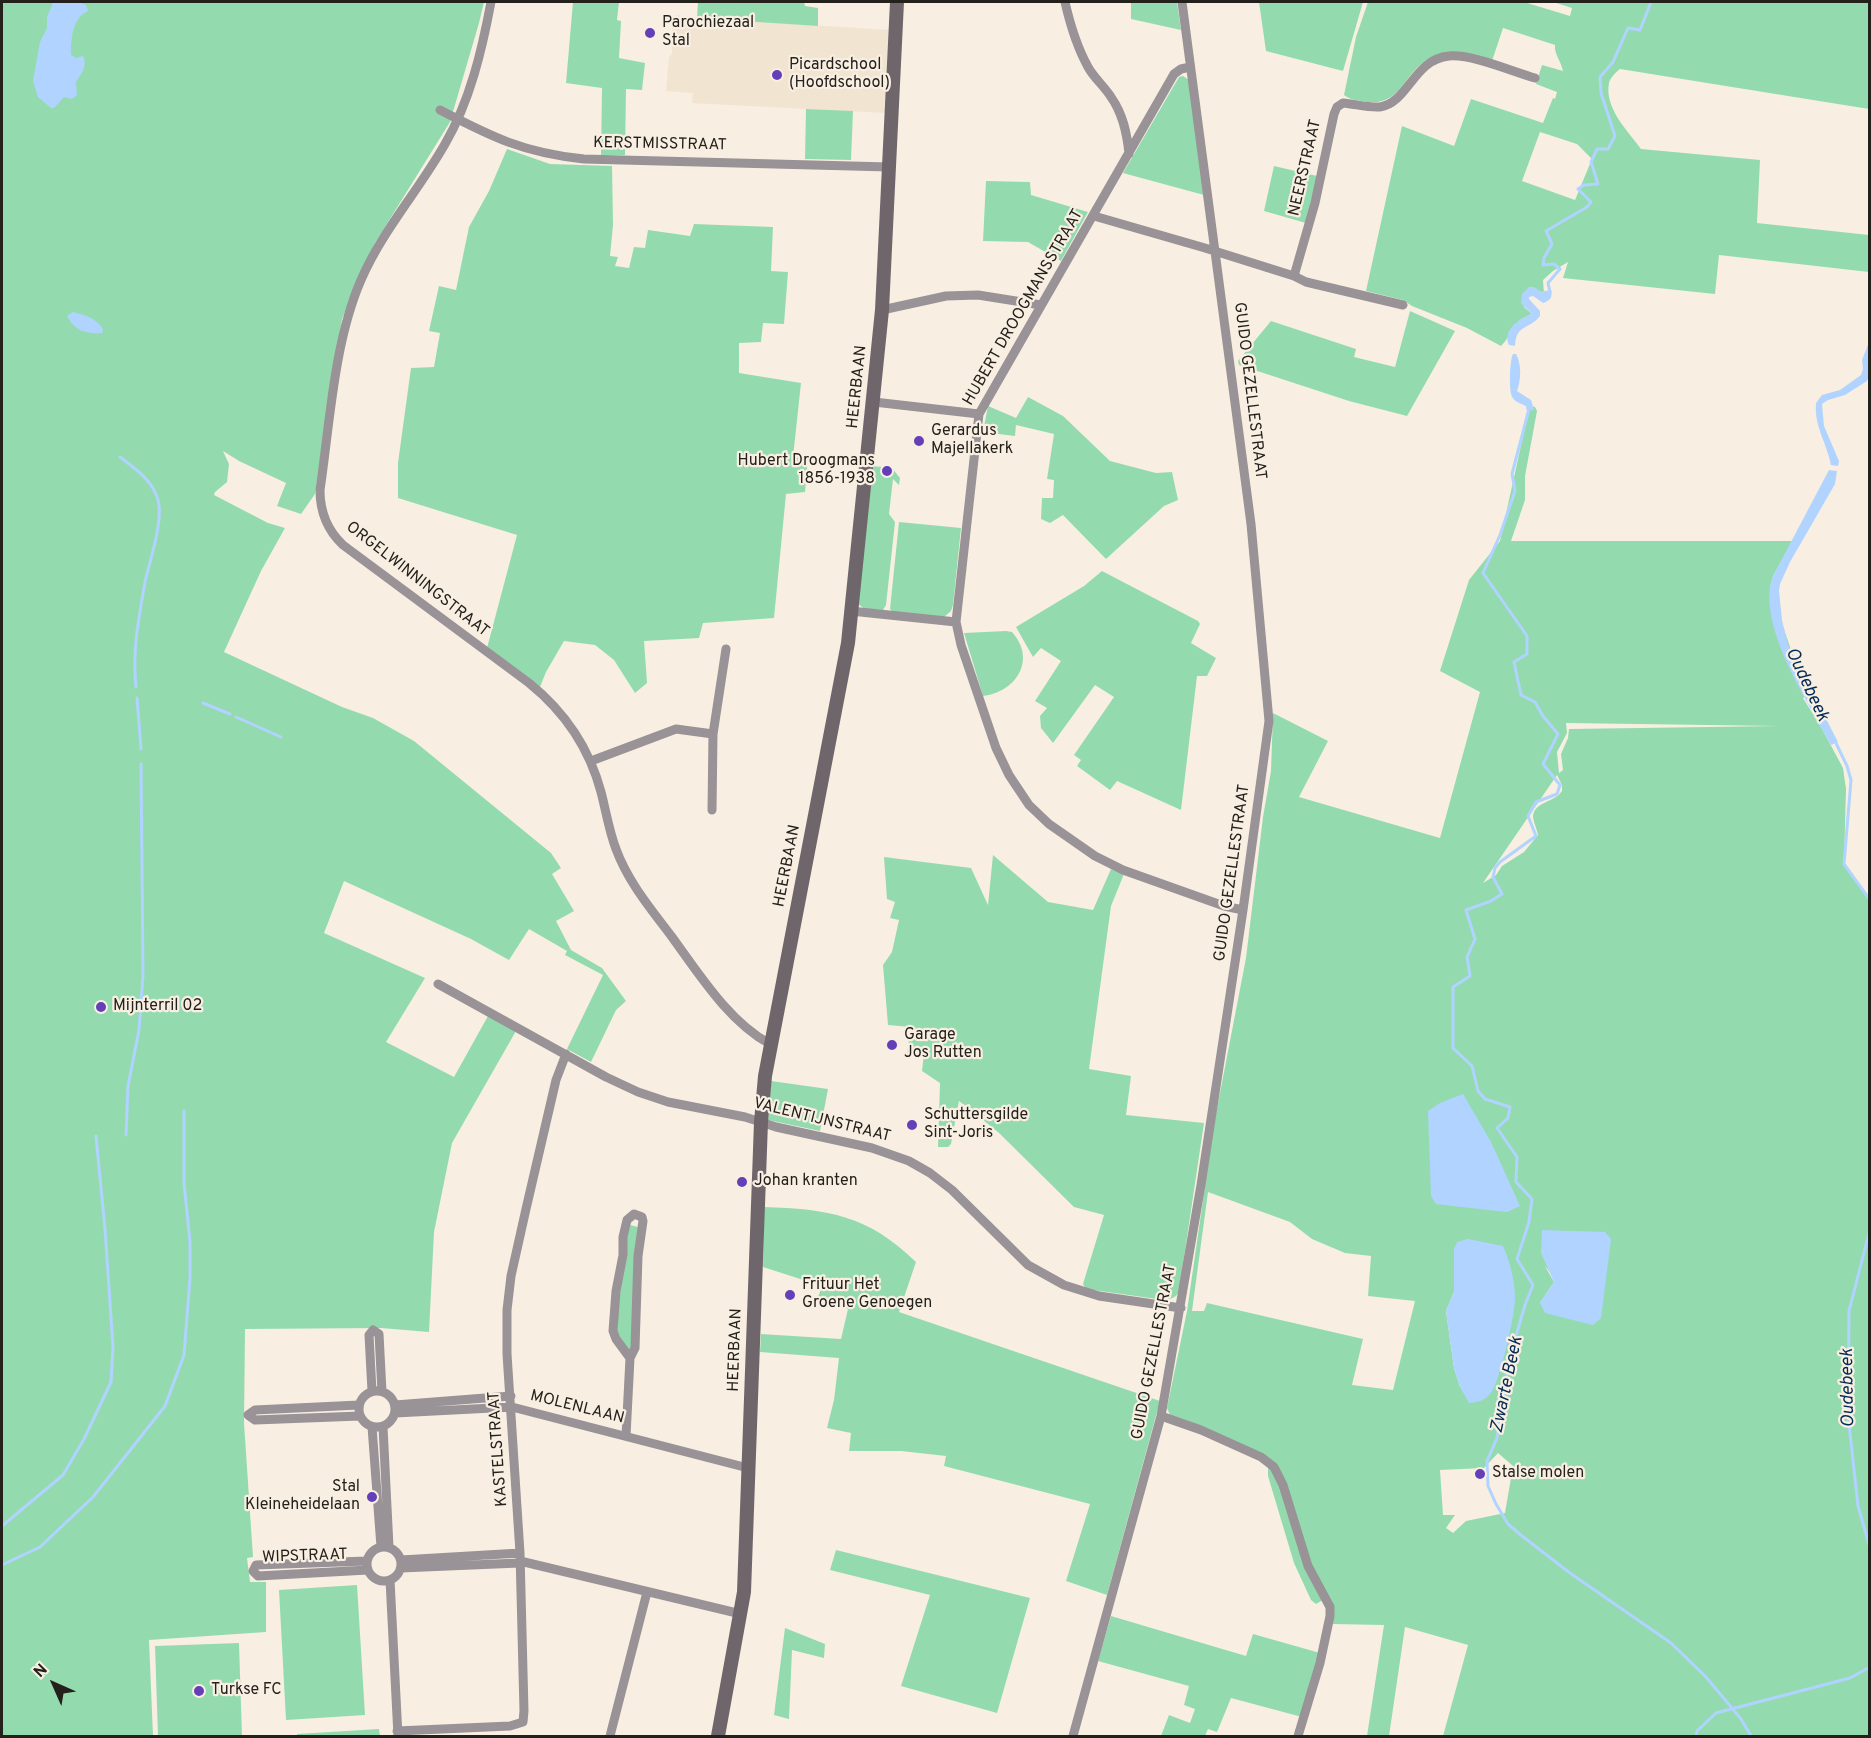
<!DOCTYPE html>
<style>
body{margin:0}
#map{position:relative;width:1871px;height:1738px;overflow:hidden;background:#f8efe2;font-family:Overpass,sans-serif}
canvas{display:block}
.frame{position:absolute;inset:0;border:3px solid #24211c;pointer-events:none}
.north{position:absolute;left:24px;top:1654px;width:60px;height:60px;-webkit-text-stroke:4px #f8efe2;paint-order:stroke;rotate:315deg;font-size:16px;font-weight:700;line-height:24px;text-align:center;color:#24211c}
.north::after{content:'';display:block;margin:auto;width:21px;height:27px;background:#24211c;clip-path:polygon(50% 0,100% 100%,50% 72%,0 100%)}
</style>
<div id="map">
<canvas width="1871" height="1738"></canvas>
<div class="frame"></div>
<div class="north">N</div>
</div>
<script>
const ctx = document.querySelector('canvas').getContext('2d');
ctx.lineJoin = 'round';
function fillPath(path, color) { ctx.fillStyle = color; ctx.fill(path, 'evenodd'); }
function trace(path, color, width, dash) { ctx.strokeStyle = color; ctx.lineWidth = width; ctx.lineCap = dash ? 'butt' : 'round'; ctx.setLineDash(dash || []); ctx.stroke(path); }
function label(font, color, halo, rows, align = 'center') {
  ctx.font = font + ' Overpass,sans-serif'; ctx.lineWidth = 4.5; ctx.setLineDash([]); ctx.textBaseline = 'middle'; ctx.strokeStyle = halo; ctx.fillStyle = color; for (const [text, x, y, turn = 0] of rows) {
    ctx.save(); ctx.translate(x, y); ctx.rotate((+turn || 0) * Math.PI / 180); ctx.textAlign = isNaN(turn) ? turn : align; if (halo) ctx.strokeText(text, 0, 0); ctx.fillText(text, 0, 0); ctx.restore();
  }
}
const built = new Path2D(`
 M675,15L697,18L889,30L885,113L692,103L693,93L666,91L669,57L672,54V47L670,44L673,41L672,24L675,22Z`);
const green = new Path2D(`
 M2,2H484L479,23L450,122L375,243L359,277L342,319L315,494L301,514L277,506L286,483L239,461L223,451L229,464L227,482L215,492L214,495L268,523L285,528L261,571L224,652L342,707L373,718L414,741L551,853L561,868L552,874L574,911L556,921L571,950L602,968L626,1001L616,1010L591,1062L567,1049L603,975L565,955L567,951L529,929L509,960L471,939L344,881L324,933L425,978L386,1042L454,1077L488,1016L516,1031L452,1143L434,1232L429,1332L381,1328L245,1329L244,1423L253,1557L247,1558L250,1582H266V1632L149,1640L153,1736H2Z
 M573,2H619L617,20L621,21L619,58L645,63L642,90L626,89L625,155H601L602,88L566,83Z
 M698,2H804L805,6L818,8V26L697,18Z
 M1131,2H1177L1181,30L1131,19Z
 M1259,2H1363L1343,71L1266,51Z
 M1368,2H1524L1570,16L1572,8L1553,2H1869V109L1620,69C1616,72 1610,78 1609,83C1604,108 1628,131 1641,149L1760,160L1757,223L1869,235V272L1719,255L1715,294L1563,278L1568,262L1553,271L1543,280L1544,293L1529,287L1524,307L1532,314C1509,323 1515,332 1501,346L1467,328L1412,306L1403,300L1366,291L1402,126L1454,146L1471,99L1543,123L1553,98L1555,99L1557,92L1536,84L1542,65L1563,71C1561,61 1554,54 1555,45L1503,28L1492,61C1469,55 1457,48 1433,57C1402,69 1404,110 1361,101C1355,100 1349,99 1344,95L1356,37ZM1540,132L1577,144L1592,159L1575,200L1522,181Z
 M1183,76L1189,80L1204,195L1123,173L1179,77Z
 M806,109L853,111L851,160L805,159Z
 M507,149L550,164L612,166L613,225L610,256L618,257L615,266L629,268L634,247L645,248L648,230L690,236L694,224L773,227L771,271L788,272L784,324L763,323L761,342L739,343V373L801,383L793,457L808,458L805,492L786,494L774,618L703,623L699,638L644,641L647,683L635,693L614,660L595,645L564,641L546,672L540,687L487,648L517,535L398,498V463L411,368L434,367L440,333L429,331L439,286L456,290L469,227L489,191Z
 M1274,166L1317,176L1306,223L1264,211Z
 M986,181L1030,182L1031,195L1088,212L1061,261L1028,242L983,241Z
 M1410,311L1455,331L1407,416L1349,401L1239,365L1238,361L1271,321L1356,349L1354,357L1395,367Z
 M1028,397L1063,416L1110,461L1156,473L1172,472L1178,500L1164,506L1106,559L1063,515L1050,523L1041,519L1042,498H1053L1054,480L1047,479L1054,434L1016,425L1015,436L983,432L988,406L1016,418Z
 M1524,404L1535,407L1537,411L1525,476V500L1511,541H1793L1773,576L1770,588L1792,653L1812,691L1803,698L1821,727L1843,768L1846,789L1844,864L1869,900V1736H1443L1468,1645L1405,1627L1389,1736H1367L1384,1625L1333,1624L1328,1597L1316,1604L1311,1600L1294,1563L1268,1476V1467L1276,1464L1170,1415L1167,1408L1187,1311L1214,1124L1246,958L1263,817L1271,771L1273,713L1328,741L1299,797L1440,838L1480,692L1440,671L1469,580L1500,541L1529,409ZM1566,723L1778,726H1779L1569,729L1568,738L1561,754L1563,770L1559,773L1557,752L1567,733ZM1557,775L1562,785V791C1554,803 1535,801 1533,816C1533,821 1537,829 1538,835L1524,852L1502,866L1496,875L1483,883ZM1208,1192L1290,1222L1312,1239L1345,1253L1371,1256L1368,1296L1415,1301L1393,1390L1352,1385L1363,1339L1207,1303L1204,1311H1192ZM1454,1248L1460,1387L1454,1368L1446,1311L1454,1292ZM1545,1266L1593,1325L1540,1303L1554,1282ZM1498,1453L1513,1466L1505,1513L1466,1521L1453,1533L1446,1528L1455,1515H1443L1440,1470L1484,1468Z
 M872,466L892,468L900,478L899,485L893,479L889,514L895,522L886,605L883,610L865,609L858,604Z
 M899,522L961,528L953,605L951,611L944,617L893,612L890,609Z
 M1102,571L1198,621L1200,624L1191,643L1216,658L1207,676H1197L1181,810L1117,781L1110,790L1077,766L1081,760L1074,755L1114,697L1095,685L1053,743L1041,728L1040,716L1047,708L1035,701L1061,661L1041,648L1033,657L1016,627L1084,586Z
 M1006,631L1012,632C1037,660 1016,692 983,696L964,633Z
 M993,855L1048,902L1093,910L1111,869L1124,874L1111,906L1089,1069L1131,1076L1126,1115L1204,1123L1179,1291C1176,1298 1171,1299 1164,1300L1086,1289L1083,1284L1104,1215L1074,1207L998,1132L959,1101L951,1144L948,1147H938L940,1083L922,1071L924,1054H907L911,1027L888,1025L883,965L892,952L899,920L890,918L895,902L887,899L884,857L971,868L988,905Z
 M771,1081L828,1089L820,1131L768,1120Z
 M764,1207C828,1209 868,1215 916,1262L899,1312L1160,1401L1107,1595L1066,1581L1090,1504L944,1466L946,1456L901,1451H849L851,1433L827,1428L834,1400L839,1358L760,1352L761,1334L841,1339L848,1309L817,1300L822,1286L763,1267Z
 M630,1225L638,1227L632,1348L630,1351L617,1335C618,1298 619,1260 630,1225Z
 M836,1550L1030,1598L997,1713L901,1686L930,1595L830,1570Z
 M357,1585L365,1715L286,1720L279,1590Z
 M1111,1616L1246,1656L1253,1634L1320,1653L1302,1717L1231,1698L1217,1732L1208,1729L1205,1736H1161L1169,1715L1190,1723L1195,1709L1184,1705L1189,1686L1098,1661Z
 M785,1628L825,1644L824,1658L792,1650L789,1719L774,1715Z
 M239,1643L242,1736H158L155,1646Z
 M379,1729L380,1736H297V1734Z`);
const water = new Path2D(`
 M53,2H78L86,5L88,11C72,18 71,39 71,55L76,58L83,56C88,66 81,74 76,82L77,95L72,99L64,97L54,108H51L38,97L33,81L40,42L47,28V17Z
 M1529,287H1534L1543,293L1544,291L1551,290C1553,297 1550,301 1543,303L1533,296L1529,297V299L1540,311V316C1529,330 1516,324 1515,346L1509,345C1502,330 1519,319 1532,314L1521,303L1522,294Z
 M73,312C85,315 96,318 103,329L102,333C85,334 75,331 67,316Z
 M1869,342V376L1867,381L1845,395L1828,400L1822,404L1824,426L1839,461L1838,466L1831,465C1827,443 1814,427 1816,403L1822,395L1840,390L1861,375L1863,369L1862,360Z
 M1513,354H1516C1522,365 1521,380 1517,391L1531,400L1534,410L1527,411L1526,406C1522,404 1515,402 1513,398C1508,393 1510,359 1513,354Z
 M1829,470L1837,471L1835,484L1790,562L1780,584L1779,591L1782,620L1788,645L1838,742L1831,745C1809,703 1755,624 1773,576Z
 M1463,1094L1491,1142L1520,1206L1507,1212L1436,1204L1431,1196L1428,1111L1440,1103Z
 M1542,1230L1605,1232L1611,1239L1601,1318L1593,1325L1545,1313L1540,1303L1554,1282L1541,1253Z
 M1468,1239L1503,1246C1510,1262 1514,1278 1515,1296C1516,1311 1500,1384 1490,1394C1484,1401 1478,1402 1469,1403L1460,1387L1454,1368L1446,1311L1454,1292V1249L1457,1242Z`);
const stream = new Path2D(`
 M1550,292L1548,283L1560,269L1554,264L1543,265L1544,258L1552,244L1546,231L1587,207L1591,202L1578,189L1584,185L1598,184L1591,162L1597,149H1608L1615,136L1601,93L1600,77L1613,62L1628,28L1640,30L1651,2
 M1528,408L1529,409L1512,474L1515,491L1500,535L1483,573L1527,636V654L1514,662L1521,695L1535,702L1543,716L1558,734L1543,764L1560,785L1557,794L1536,802L1528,816L1536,836L1500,862L1495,868L1493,877L1502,894L1491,901L1466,910L1475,939L1467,957L1470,976L1453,987V1048L1472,1066L1478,1091L1485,1099L1510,1107L1508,1118L1497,1128L1517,1157L1516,1182L1532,1199L1529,1222L1517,1259L1533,1285L1525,1305L1509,1360L1497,1438L1487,1461L1488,1486L1496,1504L1508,1524L1522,1536L1570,1573L1671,1643L1706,1677L1741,1719L1751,1736
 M120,457C134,468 151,479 157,497C165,518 150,559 145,582C139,617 132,651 136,687
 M137,698L141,749
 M203,703L230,714
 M236,717L281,737
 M1834,739L1847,766L1851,780L1844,864L1870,900
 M126,1135L128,1086L139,1030L143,975L141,764
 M1870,1229L1849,1311L1848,1415L1858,1506L1870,1548
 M2,1526L63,1475L84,1439L111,1382L113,1347L105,1229L96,1136
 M2,1565L40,1547L93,1497L165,1406L184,1355L190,1278V1242L184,1183V1111
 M1696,1736L1697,1731L1716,1713L1850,1678L1870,1667`);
const street = new Path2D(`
 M491,2C482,50 470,101 445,144C419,190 382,231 361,280C334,342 330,422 320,490C320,511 327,530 343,545L529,683C565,712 589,747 601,792C606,811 609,831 616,849C628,882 651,909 672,937C699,974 729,1022 770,1044
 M1065,2C1070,24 1077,47 1088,67C1094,78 1104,86 1111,97C1123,114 1127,133 1129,154
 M1190,67L1181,69L1174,74L979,414L956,622L961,645L996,748L1009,775L1029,805L1049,824L1095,856L1123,870L1224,906L1243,910
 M440,110C492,137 524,153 584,159L889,167
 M1094,216L1205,248L1294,276L1315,203L1334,114L1337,107L1343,103C1355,104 1368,108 1380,107C1408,103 1414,59 1449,56C1472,54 1511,71 1535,78
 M1294,276L1306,282L1403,305
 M882,310L946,296L978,295L1041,305
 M874,402L979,414
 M851,611L956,622
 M591,761L676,729L713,734
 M712,810L713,734L726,649
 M438,984L606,1077L638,1092L668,1102L745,1117L776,1127L872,1148L909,1161L930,1173L952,1190L1028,1265L1064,1285L1099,1296L1181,1308
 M359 1409a18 18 0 1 1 36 0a18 18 0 1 1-36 0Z
 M372,1391L369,1335L373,1330L379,1334L382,1392
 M359,1405L255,1410L248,1415L255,1420L360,1416
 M395,1405L511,1396
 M395,1413L512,1407L748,1468
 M1161,1416L1201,1430L1261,1457L1274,1467L1283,1485L1308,1566L1330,1607V1616L1320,1663L1298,1736
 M372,1427L381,1547
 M383,1427L389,1547
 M626,1436L630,1358L635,1348L638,1256L643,1221L642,1217L634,1214L627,1220L623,1237V1255L616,1291L613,1331L616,1339L630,1358
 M367 1564a17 17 0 1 1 34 0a17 17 0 1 1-34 0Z
 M401,1560L520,1553
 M367,1561L256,1565L253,1571L258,1576L368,1570
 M520,1561L741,1614
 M401,1568L519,1563
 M390,1580L398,1736
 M397,1731L510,1726L523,1722L524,1711L520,1553L507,1354V1310L511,1276L526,1209L556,1080L566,1054
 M610,1736L647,1592
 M1073,1736L1161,1416L1201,1185L1243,910L1269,721L1251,524L1182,2`);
const secondary = new Path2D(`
 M718,1736L744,1592L761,1122L765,1076L848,643L882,310L897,2`);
const markers = [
 [650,33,6,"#643fb8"],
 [777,75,6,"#643fb8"],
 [919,441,6,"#643fb8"],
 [887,471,6,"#643fb8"],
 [101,1007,6,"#643fb8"],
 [892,1045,6,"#643fb8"],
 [912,1125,6,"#643fb8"],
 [742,1182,6,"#643fb8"],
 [790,1295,6,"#643fb8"],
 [1480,1474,6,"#643fb8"],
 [372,1497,6,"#643fb8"],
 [199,1691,6,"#643fb8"]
];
const poiNames = [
 ["Parochiezaal",662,24],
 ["Stal",662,42],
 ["Picardschool",789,66],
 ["(Hoofdschool)",789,84],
 ["Gerardus",931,432],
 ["Majellakerk",931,450],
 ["Hubert Droogmans",875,462,"right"],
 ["1856-1938",875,480,"right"],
 ["Mijnterril 02",113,1007],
 ["Garage",904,1036],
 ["Jos Rutten",904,1054],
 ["Schuttersgilde",924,1116],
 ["Sint-Joris",924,1134],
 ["Johan kranten",754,1182],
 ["Frituur Het",802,1286],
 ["Groene Genoegen",802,1304],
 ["Stalse molen",1492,1474],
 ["Stal",360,1488,"right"],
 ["Kleineheidelaan",360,1506,"right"],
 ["Turkse FC",211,1691]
];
const streetNames = [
 ["KERSTMISSTRAAT",660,145,1],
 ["NEERSTRAAT",1306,168,-77],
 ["HUBERT DROOGMANSSTRAAT",1024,308,-60],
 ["HEERBAAN",858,387,-84],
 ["GUIDO GEZELLESTRAAT",1249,391,83],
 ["ORGELWINNINGSTRAAT",417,580,38],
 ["HEERBAAN",788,866,-79],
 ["GUIDO GEZELLESTRAAT",1233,873,-82],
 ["VALENTIJNSTRAAT",822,1121,14],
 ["HEERBAAN",736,1350,-88],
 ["GUIDO GEZELLESTRAAT",1155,1352,-79],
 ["MOLENLAAN",577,1408,14],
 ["KASTELSTRAAT",499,1449,-94],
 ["WIPSTRAAT",305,1557,-2]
];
const waterNames = [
 ["Oudebeek",1806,685,65],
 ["Zwarte Beek",1508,1385,-78],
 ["Oudebeek",1849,1388,-91]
];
fillPath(built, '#f1e4d0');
fillPath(green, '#93dbaf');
fillPath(water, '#b1d3ff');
trace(stream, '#b1d3ff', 3);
trace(street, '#999296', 9);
trace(secondary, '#6f666b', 14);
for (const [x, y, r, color] of markers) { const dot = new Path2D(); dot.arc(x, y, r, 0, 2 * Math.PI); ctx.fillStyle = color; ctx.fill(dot); trace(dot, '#f8efe2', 2); }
label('16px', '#24211c', '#f8efe2', poiNames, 'left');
label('16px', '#24211c', '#f8efe2', streetNames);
label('italic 18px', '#042b57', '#f8efe2', waterNames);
</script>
